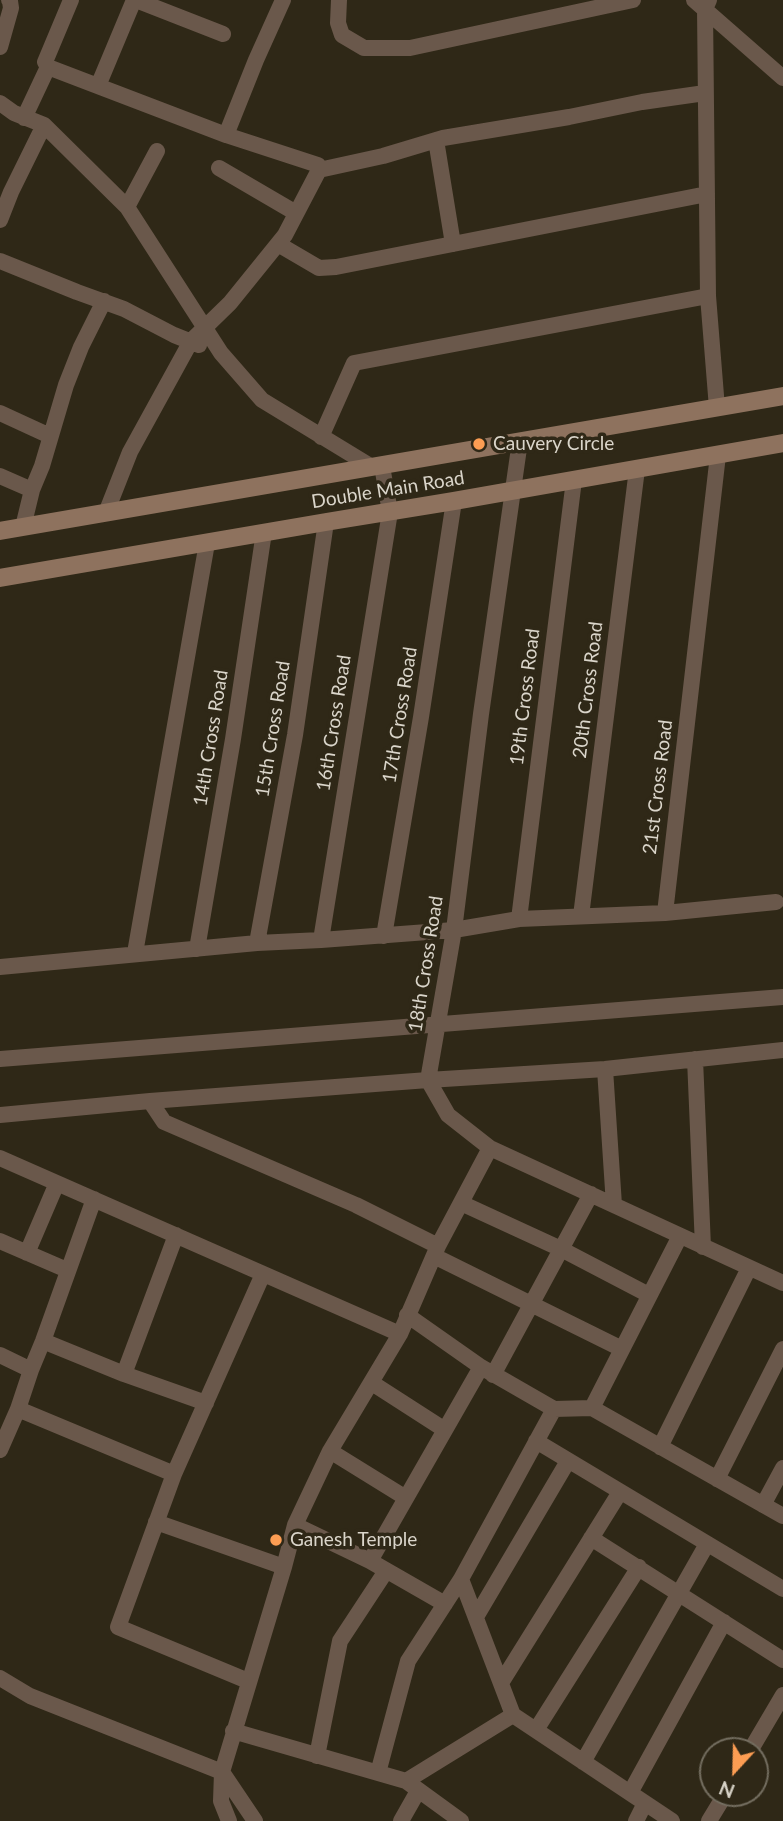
<!DOCTYPE html>
<style>
body{margin:0}
#map{position:relative;width:783px;height:1821px;overflow:hidden;background:#2f2817;font-family:Lato,sans-serif}
canvas{display:block}
.north{position:absolute;left:699px;top:1737px;width:70px;height:70px;box-sizing:border-box;background:#2f2817;border:2px solid #736d5f;border-radius:50%;rotate:202deg;font-size:19px;font-weight:700;line-height:28px;text-align:center;color:#dad5ca}
.north::after{content:'';display:block;margin:auto;width:24px;height:32px;background:#fc9d53;clip-path:polygon(50% 0,100% 100%,50% 72%,0 100%)}
</style>
<div id="map">
<canvas width="783" height="1821"></canvas>
<div class="north">N</div>
</div>
<script>
const ctx = document.querySelector('canvas').getContext('2d');
ctx.lineJoin = 'round';
function trace(path, color, width, dash) { ctx.strokeStyle = color; ctx.lineWidth = width; ctx.lineCap = dash ? 'butt' : 'round'; ctx.setLineDash(dash || []); ctx.stroke(path); }
function label(font, color, halo, rows, align = 'center') {
  ctx.font = font + ' Lato,sans-serif'; ctx.lineWidth = 7; ctx.setLineDash([]); ctx.textBaseline = 'middle'; ctx.strokeStyle = halo; ctx.fillStyle = color; for (const [text, x, y, turn = 0] of rows) {
    ctx.save(); ctx.translate(x, y); ctx.rotate((+turn || 0) * Math.PI / 180); ctx.textAlign = isNaN(turn) ? turn : align; if (halo) ctx.strokeText(text, 0, 0); ctx.fillText(text, 0, 0); ctx.restore();
  }
}
const street = new Path2D(`
 M136,0L223,34
 M283,0L256,60L226,135L318,165L319,170
 M339,0L338,23L342,35L364,48H410L633,0
 M694,0L783,78
 M709,0L705,9L708,296L717,408
 M0,47L11,8L10,1L9,0
 M48,67L226,135
 M98,86L134,0
 M0,103L14,113L44,125L127,207L221,353L262,400L372,467
 M24,118L48,67L45,62L71,0
 M436,140L453,244
 M219,168L296,213
 M127,207L157,151
 M0,220L11,192L44,125
 M278,244L319,268L336,267L707,194
 M0,261L77,292L124,309L174,335L199,345
 M0,413L50,436
 M321,437L354,363L708,296
 M520,441L481,714L454,930L428,1080L448,1115L490,1148L783,1283
 M0,476L32,490
 M106,513L130,452L191,341L230,303L285,235L319,170L383,156L443,138L569,117L642,102L705,93
 M23,527L32,490L42,466L66,385L81,347L104,301
 M665,913L776,902
 M581,916L637,469
 M519,919L574,480
 M384,936L421,717L454,501
 M321,940L390,512L382,466
 M257,943L295,735L326,522
 M197,949L233,739L264,532
 M135,953L207,543
 M0,967L257,943L321,940L454,930L519,919L665,913L718,455
 M0,1059L783,997
 M695,1059L703,1247
 M605,1069L614,1205
 M150,1101L164,1122L356,1205L438,1246
 M0,1115L150,1101L428,1080L605,1069L783,1050
 M0,1158L400,1334
 M461,1203L561,1249L649,1295
 M0,1241L67,1270
 M27,1253L57,1183
 M434,1256L622,1349
 M407,1315L481,1367L554,1409L592,1408L783,1516
 M43,1341L124,1374L206,1403
 M0,1355L31,1370
 M124,1374L176,1235
 M493,1375L591,1194
 M372,1383L445,1430
 M592,1408L680,1236
 M18,1409L174,1474
 M536,1441L783,1589
 M660,1447L749,1268
 M0,1450L18,1409L31,1370L43,1341L94,1199
 M330,1451L406,1498
 M717,1479L783,1349
 M763,1505L783,1468
 M156,1522L284,1567
 M295,1525L370,1561L445,1604
 M591,1538L783,1660
 M370,1561L481,1367
 M461,1579L513,1715L672,1821
 M476,1617L568,1461
 M0,1678L30,1696L222,1772L255,1821
 M248,1681L118,1627L174,1474L263,1274
 M501,1683L620,1492
 M536,1730L639,1567
 M233,1731L406,1781L513,1715
 M750,1751L783,1695
 M317,1756L340,1641L386,1571
 M583,1762L707,1544
 M378,1773L408,1661L461,1579L554,1409
 M406,1781L461,1821
 M630,1793L724,1622
 M229,1821L221,1801L222,1772L284,1567L295,1525L330,1451L400,1334L438,1246L490,1148
 M401,1821L418,1791
 M636,1821L645,1803
 M709,1821L726,1793`);
const secondary = new Path2D(`
 M0,531L783,396
 M0,578L326,522L454,501L783,443`);
const markers = [
 [479,444,7,"#fc9d53"],
 [276,1540,7,"#fc9d53"]
];
const poiNames = [
 ["Cauvery Circle",493,444],
 ["Ganesh Temple",290,1540]
];
const streetNames = [
 ["Double Main Road",388,490,-9],
 ["20th Cross Road",588,690,-83],
 ["19th Cross Road",525,697,-83],
 ["17th Cross Road",400,715,-81],
 ["16th Cross Road",334,723,-81],
 ["15th Cross Road",273,729,-81],
 ["14th Cross Road",211,738,-81],
 ["21st Cross Road",658,787,-83],
 ["18th Cross Road",426,964,-81]
];
trace(street, '#6a584b', 16);
trace(secondary, '#8e725e', 18);
for (const [x, y, r, color] of markers) { const dot = new Path2D(); dot.arc(x, y, r, 0, 2 * Math.PI); ctx.fillStyle = color; ctx.fill(dot); trace(dot, '#2f2817', 2.5); }
label('19px', '#dad5ca', '#2f2817', poiNames, 'left');
label('19px', '#dad5ca', '#2f2817', streetNames);
</script>
